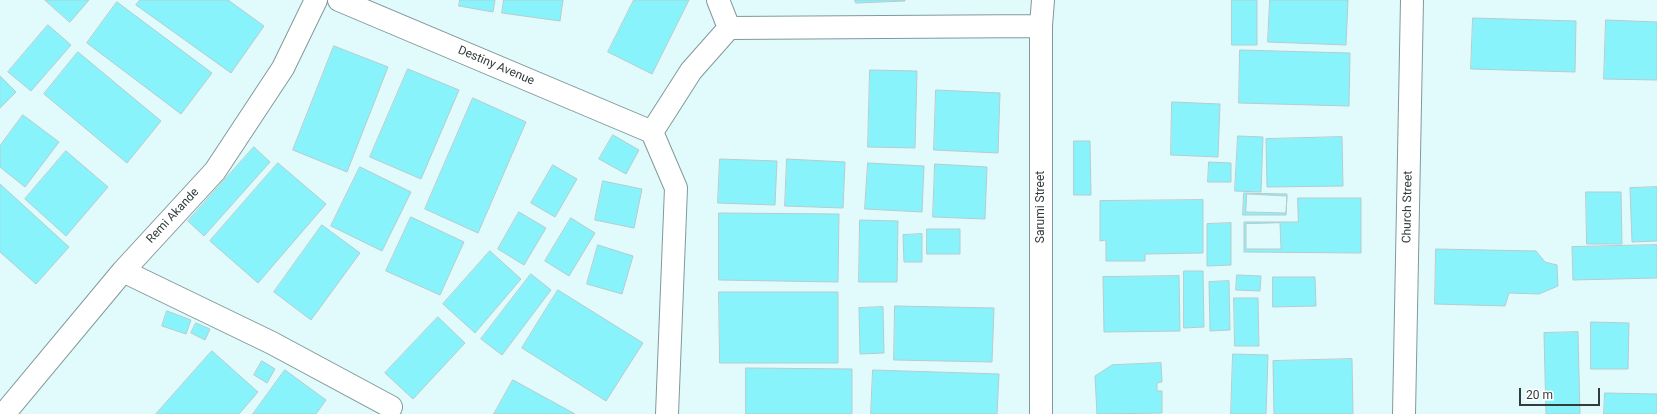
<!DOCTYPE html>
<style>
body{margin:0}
#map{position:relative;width:1657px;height:414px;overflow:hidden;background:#e1fafc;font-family:Roboto,sans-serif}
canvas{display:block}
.scale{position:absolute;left:1519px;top:388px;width:81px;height:18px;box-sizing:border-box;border:2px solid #323c3d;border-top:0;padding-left:5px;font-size:12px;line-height:14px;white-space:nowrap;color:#323c3d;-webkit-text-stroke:3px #fff;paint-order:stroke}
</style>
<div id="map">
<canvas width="1657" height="414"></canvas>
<div class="scale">20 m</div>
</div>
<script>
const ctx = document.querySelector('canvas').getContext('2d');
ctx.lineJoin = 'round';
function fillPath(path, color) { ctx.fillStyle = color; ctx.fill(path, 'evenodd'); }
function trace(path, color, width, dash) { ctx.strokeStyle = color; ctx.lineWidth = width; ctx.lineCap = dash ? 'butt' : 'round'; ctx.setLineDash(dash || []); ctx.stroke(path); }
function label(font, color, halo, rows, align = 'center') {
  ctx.font = font + ' Roboto,sans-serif'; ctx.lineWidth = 3; ctx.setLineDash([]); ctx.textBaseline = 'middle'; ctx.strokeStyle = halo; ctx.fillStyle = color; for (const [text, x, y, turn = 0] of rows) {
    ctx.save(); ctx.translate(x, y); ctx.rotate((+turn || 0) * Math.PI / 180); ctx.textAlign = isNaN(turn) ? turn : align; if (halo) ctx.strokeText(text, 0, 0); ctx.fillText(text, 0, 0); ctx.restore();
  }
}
const building = new Path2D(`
 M45,0H89L70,22Z
 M140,0H228L264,26L231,73L136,5Z
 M460,0H495L493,12L459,6Z
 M504,0H563L560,21L502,13Z
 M634,0H689L652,74L608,52Z
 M855,0H905V1L856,3Z
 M1232,0H1257V45H1232Z
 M1270,0H1348L1346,45L1268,42Z
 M117,2L212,73L181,114L87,43Z
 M1473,18L1576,21L1575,72L1471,69Z
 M1606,20L1657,22V80L1604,79Z
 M48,25L71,45L31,91L8,72Z
 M334,46L388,67L347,172L293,150Z
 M1240,50L1350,53L1349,106L1239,103Z
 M78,52L161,121L127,163L44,94Z
 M408,69L459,90L421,179L370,157Z
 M870,70L917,71L915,148L868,147Z
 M0,76L16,92L0,108Z
 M936,90L1000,93L998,153L934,150Z
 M473,98L526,122L478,233L425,209Z
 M1172,102L1220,104L1218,157L1171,155Z
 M23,115L59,142L25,187L0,167V146Z
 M613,135L639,150L626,174L599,159Z
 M1238,136L1263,137L1261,192L1235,191Z
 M1342,137L1343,186L1267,187L1266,139Z
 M1074,141H1090L1091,195H1074Z
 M254,147L270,162L204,236L188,221Z
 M66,151L108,187L66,236L25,199Z
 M720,159L777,161L775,205L718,203Z
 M787,159L845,162L843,208L785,206Z
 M1209,162L1231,163V182H1208Z
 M278,163L326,204L258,283L210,241Z
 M868,163L924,166L922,212L865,209Z
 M935,164L987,167L985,219L933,217Z
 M553,165L577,179L555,217L531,203Z
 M360,167L411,192L382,251L331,226Z
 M603,181L642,189L634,228L595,220Z
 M0,184L69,247L36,284L0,252Z
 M1657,187V241L1632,242L1630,188Z
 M1586,192H1621L1622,244H1587Z
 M1244,193L1287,194L1286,215H1243Z
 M1247,194L1287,196L1286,213L1246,212Z
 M1298,198H1361V253L1244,252V222H1298Z
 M1203,200V253L1145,254V261H1106V240L1100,241V201Z
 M519,212L546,228L524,265L498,249Z
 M719,213L839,214L838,282L719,280Z
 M411,217L464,242L440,295L386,271Z
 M571,218L595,233L569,276L545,261Z
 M860,220L898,221L897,282H859Z
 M1231,223V265L1207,266V224Z
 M1280,223L1281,249H1246V224Z
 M322,225L360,253L311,320L274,292Z
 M927,229H960V254H927Z
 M922,234V262H904L903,235Z
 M598,245L633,256L622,294L587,284Z
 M1657,245V278L1573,280L1572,247Z
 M1436,249L1536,251L1545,262L1557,265L1558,286L1539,294L1509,293L1505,306L1435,304Z
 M490,251L521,279L475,333L443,304Z
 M1184,271H1203L1204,327L1184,328Z
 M531,274L551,290L502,355L481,339Z
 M1237,275L1261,276L1260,291L1236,290Z
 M1179,276L1180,331L1104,332L1103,277Z
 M1273,277H1315L1316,306L1273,307Z
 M1229,281L1230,330L1210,331L1209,282Z
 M558,290L643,343L606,401L522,348Z
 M719,292H838V363H720Z
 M1234,298H1258L1259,346H1235Z
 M895,306L994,308L992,362L894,360Z
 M883,307L884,353L860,354L859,308Z
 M167,311L191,320L186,334L162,326Z
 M438,317L465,343L413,399L385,373Z
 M1591,322L1629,323L1628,369H1591Z
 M196,323L210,329L205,340L191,333Z
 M1578,332L1580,414H1546L1544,333Z
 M212,351L258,392L239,414H156Z
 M1233,354L1268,355L1266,414H1231Z
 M1352,359L1353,414H1274L1273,361Z
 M262,361L275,369L267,383L254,375Z
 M1161,363L1162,382L1157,383V391H1162V413L1097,414L1095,376L1112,365Z
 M746,368L852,369V414H746Z
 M285,370L326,400L316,414H253Z
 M873,370L999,374L997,414H871Z
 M513,380L575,414H494Z
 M1605,393L1657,394V414H1604Z`);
const minor = new Path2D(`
 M339,0L652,132
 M718,0L729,28
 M123,271L272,343L391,407
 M4,414L123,271L215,171L283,68L316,0
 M667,414L676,188L652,132L691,71L729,28L1041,26
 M1041,414V26L1043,0
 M1404,414L1412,0`);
const streetNames = [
 ["Destiny Avenue",496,66,23],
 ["Sarumi Street",1041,207,-90],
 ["Church Street",1408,207,-89],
 ["Remi Akande",173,216,-47]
];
fillPath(building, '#89f3fc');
trace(building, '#b5ccce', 1);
trace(minor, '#82999b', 24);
trace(minor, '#fff', 22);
label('12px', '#323c3d', '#fff', streetNames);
</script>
